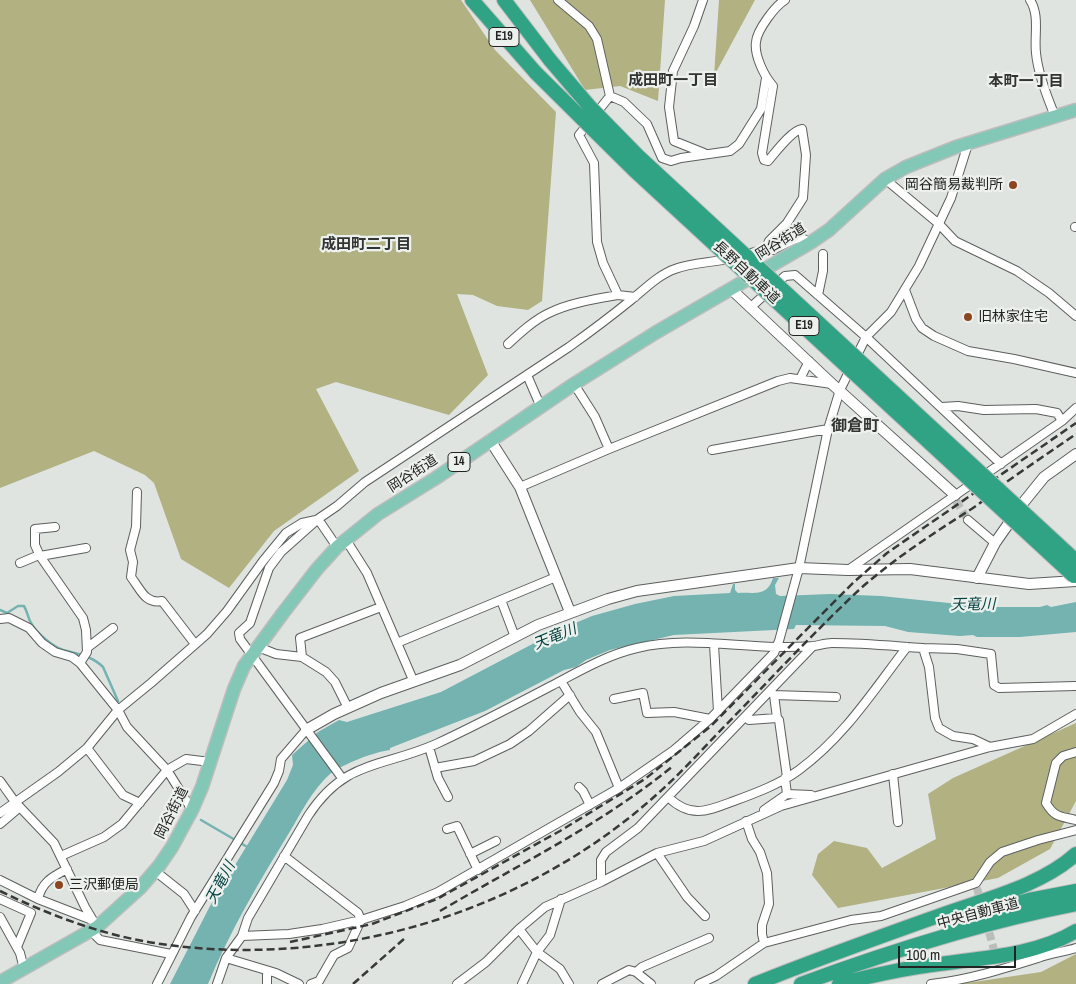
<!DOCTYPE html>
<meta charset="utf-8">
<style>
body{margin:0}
#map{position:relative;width:1076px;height:984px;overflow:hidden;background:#e0e4e1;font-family:"Archivo Narrow",sans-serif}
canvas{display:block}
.scale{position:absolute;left:898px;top:946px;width:118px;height:22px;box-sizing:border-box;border:2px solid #222423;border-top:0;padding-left:6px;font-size:15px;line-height:18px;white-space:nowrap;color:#222423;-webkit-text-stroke:4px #edf1ee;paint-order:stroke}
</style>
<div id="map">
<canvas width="1076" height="984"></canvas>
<div class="scale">100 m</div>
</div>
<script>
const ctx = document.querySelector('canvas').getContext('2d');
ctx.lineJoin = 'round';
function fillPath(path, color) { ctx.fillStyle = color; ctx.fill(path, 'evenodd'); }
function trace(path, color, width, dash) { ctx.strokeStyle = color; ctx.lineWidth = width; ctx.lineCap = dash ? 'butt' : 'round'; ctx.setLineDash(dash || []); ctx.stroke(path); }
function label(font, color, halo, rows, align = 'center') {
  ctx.font = font + ' "Archivo Narrow","Noto Sans JP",sans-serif'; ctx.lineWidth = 4.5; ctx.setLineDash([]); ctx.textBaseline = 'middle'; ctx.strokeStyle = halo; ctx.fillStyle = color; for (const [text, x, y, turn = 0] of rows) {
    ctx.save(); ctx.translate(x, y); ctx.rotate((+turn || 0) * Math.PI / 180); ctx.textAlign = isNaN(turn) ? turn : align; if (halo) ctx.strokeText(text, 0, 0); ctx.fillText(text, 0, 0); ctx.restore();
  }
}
const forest = new Path2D(`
 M0,0H461L495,50L556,112L542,301L528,310L497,306L473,295L457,294L488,375L449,415L336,382L316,389L359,471L274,531L229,588L181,559L154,483L145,475L94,451L0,488Z
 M530,0H665L658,101L620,86L585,90Z
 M719,0H755L714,76Z
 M1076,723V801L1050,849L998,878L838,908L812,875L818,854L834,841L867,848L882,868L936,839L928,794L953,778Z
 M1076,954V984H960L1041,972Z`);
const water = new Path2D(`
 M773,578H779L775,585L776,594L780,596L830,594L881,596L988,607H1040L1047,605L1051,607L1076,602V632L1020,637H977L973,635L960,636L908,632L885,626L796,625L794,629L674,635L610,650L586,660L576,667L564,670L485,711L390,748V750C374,752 343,764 330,774C312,790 301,813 289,833C259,882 230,931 208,984H170L210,906L287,780L293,765L292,755L318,732L339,720L347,722L441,692L561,629L592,616L635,604L674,596L730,593L733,584H735V590L738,593C755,592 767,597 773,578Z`);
const stream = new Path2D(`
 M0,610L7,613L18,606H24C27,611 28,617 30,621C35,632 52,646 63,650C78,654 92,656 103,667L118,701
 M201,820L249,848`);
const minorTunnel = new Path2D(`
 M956,501L968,520
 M977,888L981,903
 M986,921L998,964`);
const minor = new Path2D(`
 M558,0L589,26L597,39L610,96
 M703,0L694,26L673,71L669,107L674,141L704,153
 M1030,0C1040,15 1034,36 1036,53C1038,74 1047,97 1055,116
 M610,96L624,102L647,124L662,158L671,161L681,158L730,151L739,144L761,109L766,78
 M610,96L579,135L594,163L597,242L603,263L618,295L635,297
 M885,179L939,224L955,241L1017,271L1049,293L1076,316
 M1075,227H1076
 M766,249L769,241L787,223L803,198L806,155L802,129C792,130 775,153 768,161L764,160L762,153L773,86C764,76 754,55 756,42C757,30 775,6 785,0
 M743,255L766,249L773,250L795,239L802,238L810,243
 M905,290L916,319L922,328L934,336L968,351L1014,359L1076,373
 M818,295L823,271V254
 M751,307L785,276L795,275L866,337L1001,464
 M508,344C520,333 534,320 549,313C569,303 595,299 618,295
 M527,375L540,405
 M800,379L809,361
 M574,384L595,417L609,449
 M942,407L958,406L984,410L1036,409L1057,413L1062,421
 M712,450L828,429
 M520,487L609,449L778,381L790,378L832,384
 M137,492L136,527L130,550L133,562L131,577C141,590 145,604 162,601L195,644
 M318,519L337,547
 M968,520L995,543
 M55,527L35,529V545L40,556L83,618L86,630L87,652L80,663
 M346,540L367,573L413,680
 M40,556L86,548
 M20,563L39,555
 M848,570L1062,421L1076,408
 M501,600L515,637
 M0,619L9,618L29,628L42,643L55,652L72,657L80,663L118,710L127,727L167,770L192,810
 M397,643L556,577
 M714,645L718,711
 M258,647L276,654L302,657L326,672L335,682L348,708
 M87,648L113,628
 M923,648L957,649L991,654L994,685L999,688L1076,686
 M302,657L300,638L381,607
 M561,681L580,712L596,732L619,788
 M774,695L836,697
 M614,699L643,693L647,713L674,712L710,719
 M745,717L749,720L777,718L774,695L770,691
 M777,718L779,720L787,777
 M429,747L438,778L448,797
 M87,748L123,795L140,803
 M1076,752L1063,756L1056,763L1046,803C1055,818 1060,816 1076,820
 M435,768L474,761L510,744L529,731L570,695
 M893,774L898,822
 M342,778L240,639L239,633L250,623L269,568L281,552L318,519L337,506L365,482L569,347C590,332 610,317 631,300C645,289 658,275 675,269C693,262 712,263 732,258
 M785,778L787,794L811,795
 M0,781L15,802L54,843L85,907L97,927
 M579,787L583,791L590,805
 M668,797C691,819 707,811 734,801C756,793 780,784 799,770C845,736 873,691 907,647
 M764,810L787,794
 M0,813L58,772L87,748L118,710L151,683L207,634L227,611L263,561L286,533L302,523L316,520
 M746,821L752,839L760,852L767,873L769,904L762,925V934L764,943
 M0,824L20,807
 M447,829L457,826L478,870
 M657,853L687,897L705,916
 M470,854L496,841
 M61,856L104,837L122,824L167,770L186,759L210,762
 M284,856L358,913L361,920L348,948L334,955L319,981L311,984
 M67,869C52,877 42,882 38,899L92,920
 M155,871L184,894L195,911
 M0,880L38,899
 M601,882V860L606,852L638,828L813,646
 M0,899L31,913L17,947
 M0,917L20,953L24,969
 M519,929L537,952L560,969L569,984
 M91,931L100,940L171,954
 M242,936L289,934L322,929L361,920L405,906L438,892L619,788L674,750L710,719L774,653L779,641L799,568L828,429L840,390L866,337L891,312L919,266L951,198L968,144
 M226,958L276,973L299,984
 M636,972L651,984
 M157,984L191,917L274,783L279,771L281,759L306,730
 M217,984L226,958L242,936L248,918L308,816C345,759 382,768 436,744C475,726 513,706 551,686C578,672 606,655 637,648C683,637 729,646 776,647C788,647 801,647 814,646C820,645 826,643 832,643C863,643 893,646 923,648L929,667L935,718L939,728L953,736L973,739L990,747
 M267,984V971
 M457,984L486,962L519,929L545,907L601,882L657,853L704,841L781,806L990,747L1033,739L1076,714
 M522,984L537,952L550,935L561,899
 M602,984L629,970L636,972L642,967L709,938
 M699,984L716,976L764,943L851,920L881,916L976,883L990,862L1002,852L1038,840L1076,830
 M931,984C968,980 1003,969 1038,958C1050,953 1064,952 1076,948`);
const tertiary = new Path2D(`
 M731,289L832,384L955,495
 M490,440L520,487L570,612
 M977,578L995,543L1023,503L1044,477L1076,454
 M306,730L334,714L381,693L460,665L538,625L608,599L637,591L799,568L848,570L910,569L1029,584L1076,581`);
const primary = new Path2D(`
 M0,982L97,927L140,888L159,866L172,847L192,810L202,787L234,689L244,666L283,613L317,569L337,547L378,514L436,478L574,384L655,333L810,243L829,230L885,179L906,167L956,147L1076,110`);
const motorway = new Path2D(`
 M472,0L536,73
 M504,0L550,60
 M949,921L1029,900L1076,891
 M755,984C817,959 879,937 941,915C985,899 1041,886 1076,854
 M801,984C891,951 982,922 1076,904
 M839,984C870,976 901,969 932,965C979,958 1035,956 1076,931`);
const rail = new Path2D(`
 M0,891C51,916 105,936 161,944C337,969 523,914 655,796C677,777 697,755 718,733C765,685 811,635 860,589C895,558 934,533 973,508C982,502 990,495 998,488C1023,470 1050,452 1076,434
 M440,911C518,865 602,824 673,766
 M290,942L372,924L437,899L560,831L645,779L711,726L819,617L854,582L887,553L1076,423
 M353,984L405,938`);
const motorwayBridge = new Path2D(`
 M550,60L590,107L638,156L1076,561
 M536,73L633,169L1074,576`);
const markers = [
 [1013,185,5,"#8c4521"],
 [968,317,5,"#8c4521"],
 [59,885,5,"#8c4521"]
];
const shields = [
 [504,37,30],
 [804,326,30],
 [459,462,22]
];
const shieldNames = [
 ["E19",504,37],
 ["E19",804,326],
 ["14",459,462]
];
const poiNames = [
 ["岡谷簡易裁判所",1003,185,"right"],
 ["旧林家住宅",978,317],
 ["三沢郵便局",69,885]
];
const streetNames = [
 ["岡谷街道",781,242,-32],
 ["長野自動車道",746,273,43],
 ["岡谷街道",413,474,-33],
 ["岡谷街道",172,813,-63],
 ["中央自動車道",978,914,-15]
];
const neighbourhoodNames = [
 ["成田町一丁目",673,81],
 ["本町一丁目",1026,82],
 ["成田町二丁目",366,245]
];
const waterNames = [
 ["天竜川",973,605,-1],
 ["天竜川",555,637,-22],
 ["天竜川",221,883,-62]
];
const quarterNames = [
 ["御倉町",855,427]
];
fillPath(forest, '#b1b182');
fillPath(water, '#74b3b0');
trace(stream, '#74b3b0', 2.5);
trace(minorTunnel, '#babebb', 8, [8, 4]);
trace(minor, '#5c605d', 10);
trace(tertiary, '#5c605d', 12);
trace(primary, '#bdbdbd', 15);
trace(motorway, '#bdbdbd', 16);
trace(minor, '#fff', 8);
trace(tertiary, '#fff', 10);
trace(primary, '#83c8b6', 12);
trace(motorway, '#31a385', 14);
trace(rail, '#373938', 2.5, [8, 4]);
trace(motorwayBridge, '#bdbdbd', 16, []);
trace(motorwayBridge, '#31a385', 14);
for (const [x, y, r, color] of markers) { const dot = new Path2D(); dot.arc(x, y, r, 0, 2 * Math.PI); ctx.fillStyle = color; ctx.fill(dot); trace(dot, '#edf1ee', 2); }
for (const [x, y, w] of shields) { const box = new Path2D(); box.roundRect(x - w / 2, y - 9.5, w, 19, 4); ctx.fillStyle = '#edf1ee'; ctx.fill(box); trace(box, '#222423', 1); }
label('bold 12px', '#222423', null, shieldNames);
label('14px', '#222423', '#edf1ee', poiNames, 'left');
label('14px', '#222423', '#edf1ee', streetNames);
label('bold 15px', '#313432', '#edf1ee', neighbourhoodNames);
label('italic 15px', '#074442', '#edf1ee', waterNames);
label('bold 16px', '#313432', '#edf1ee', quarterNames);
</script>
